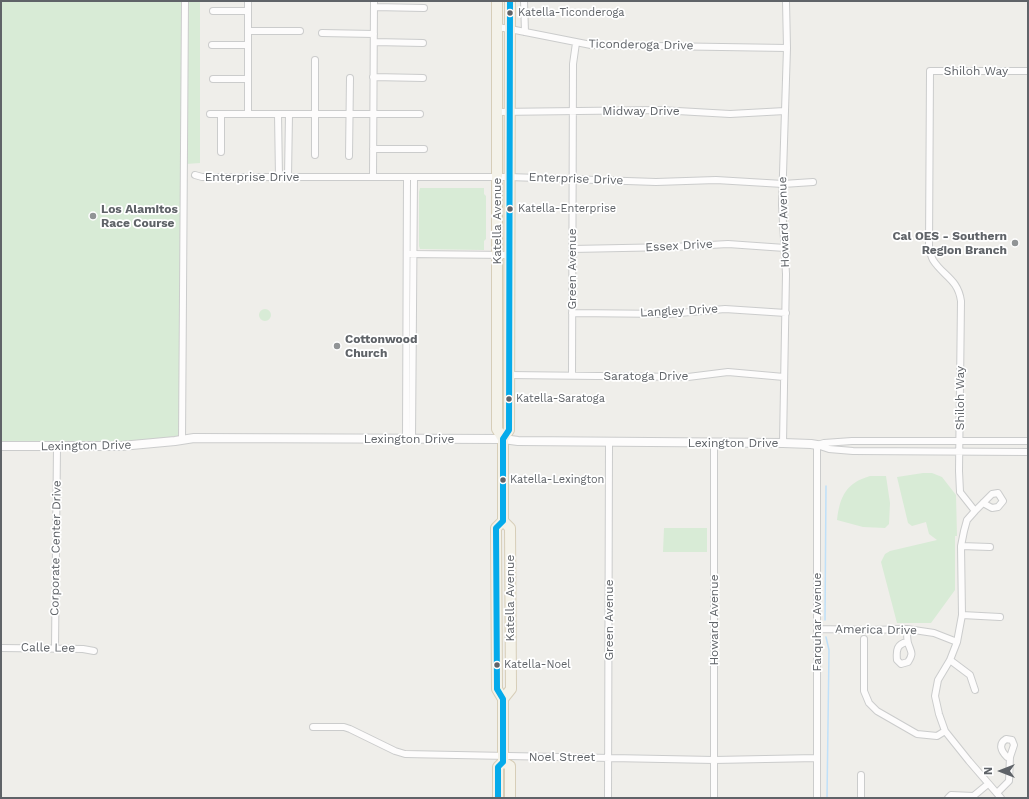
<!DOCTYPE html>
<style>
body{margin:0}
#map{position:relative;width:1029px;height:799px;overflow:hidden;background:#efeeea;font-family:"Work Sans",sans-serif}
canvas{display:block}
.frame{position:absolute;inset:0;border:2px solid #5f6368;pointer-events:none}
.north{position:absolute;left:981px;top:751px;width:40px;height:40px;-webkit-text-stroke:3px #fff;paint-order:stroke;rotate:270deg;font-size:11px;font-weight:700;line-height:16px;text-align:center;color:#5f6368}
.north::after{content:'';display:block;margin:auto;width:14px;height:18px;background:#5f6368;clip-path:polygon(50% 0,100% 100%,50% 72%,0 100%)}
</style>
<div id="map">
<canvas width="1029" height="799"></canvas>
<div class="frame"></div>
<div class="north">N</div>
</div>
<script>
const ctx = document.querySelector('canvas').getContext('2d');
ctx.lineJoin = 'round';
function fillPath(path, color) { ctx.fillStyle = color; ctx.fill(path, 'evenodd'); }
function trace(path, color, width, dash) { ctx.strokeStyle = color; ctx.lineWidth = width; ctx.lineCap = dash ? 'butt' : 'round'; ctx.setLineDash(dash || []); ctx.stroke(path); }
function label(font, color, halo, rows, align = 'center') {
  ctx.font = font + ' "Work Sans",sans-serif'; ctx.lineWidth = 3.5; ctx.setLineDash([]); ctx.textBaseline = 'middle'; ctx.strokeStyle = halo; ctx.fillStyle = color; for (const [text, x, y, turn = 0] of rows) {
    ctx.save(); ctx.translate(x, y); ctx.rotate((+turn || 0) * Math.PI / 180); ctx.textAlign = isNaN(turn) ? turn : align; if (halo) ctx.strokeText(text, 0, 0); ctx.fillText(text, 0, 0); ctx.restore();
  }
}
const green = new Path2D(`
 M1,1H200V163L186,164L184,433L178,434V436L121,443L1,442Z
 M420,188H484V194L486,196V239L484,241V250L420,249L419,246V192Z
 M259 315a6 6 0 1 1 12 0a6 6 0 1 1-12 0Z
 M923,473H932L942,477L956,495L957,536H955V590L931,623H897L881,562L885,554L890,551L937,540L929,534L926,522L912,526L908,523L897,477Z
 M870,476H886L890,503L889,524L885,528L863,527L837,520C840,496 846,483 870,476Z
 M664,528H707V552H663Z`);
const stream = new Path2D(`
 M825,620L826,486
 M826,637L829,650L827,798`);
const minor = new Path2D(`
 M248,1V114H420
 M524,1L525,32
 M374,7L424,8
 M213,11H248
 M497,27L510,29L591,45L787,48
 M248,31H300
 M322,33L374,34
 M374,42L423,43
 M212,45H248
 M373,77L423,78
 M213,79H248
 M497,112L660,110L730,114L785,111
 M210,114H248
 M221,114V152
 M278,114L279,177
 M373,149H424
 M315,155V60
 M349,156L350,78
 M195,175L202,177H509L656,182L716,180L783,184L813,182
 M288,177L289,114
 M373,177L374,1
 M572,249L673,247L728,244L785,248
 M410,254L509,255
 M572,313L668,314L725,309L786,313
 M508,375L688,377L728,372L784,377
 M572,375L573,64L576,43
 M406,439L407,178
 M412,439L414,178
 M182,440L185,1
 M1028,441H852L824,443L817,445L829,449L853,451L1028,452
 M714,443V798
 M783,443L786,274L782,205L787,48L786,1
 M975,511L992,494L998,493L1003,501L998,507L992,508L983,503
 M961,546L990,547
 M962,615L1000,617
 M817,629L870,630L907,629L934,633L957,642
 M907,629C907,633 907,639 908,643C911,652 914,653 908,662L901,664L897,660C896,650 897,644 907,642
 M864,639V691L869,703L877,711L917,734L937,736L945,731
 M1,648L83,649L94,651
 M55,648L57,447
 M950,660L970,675L975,690
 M313,727H344L350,729L395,751L405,754L714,760L817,758
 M997,793L1009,781L1010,757L1014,745L1012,740L1006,739C998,744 1001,751 1007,757H1010
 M608,798L609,442
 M817,798V445
 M861,798V775
 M948,798L951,795L974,796
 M971,798L988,784
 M1001,798L969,761L945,731L939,714L935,696L938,680L950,660L957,642L962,615L961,546L964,531L967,520L975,511L960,492L959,471L961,301C958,279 943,276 933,260C931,256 930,252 929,247L930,71H1028`);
const tertiary = new Path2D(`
 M1,446H121L175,441L194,438L503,439L518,441L783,443L811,444L817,445`);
const primary = new Path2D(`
 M497,1V429L503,439
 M503,521L510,528L511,689L503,699
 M503,762L510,766V798
 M498,798V767L503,762V699L497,689L496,528L503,521V439L509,430L510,1`);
const bus1 = new Path2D(`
 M498,798V767L503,762V699L497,689L496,528L503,521V439L509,430L510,1`);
const markers = [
 [510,13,3.5,"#5f6368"],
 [510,209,3.5,"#5f6368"],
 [93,216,4,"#919496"],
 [1015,243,4,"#919496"],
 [337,346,4,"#919496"],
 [509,399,3.5,"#5f6368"],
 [503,480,3.5,"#5f6368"],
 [497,665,3.5,"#5f6368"]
];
const busNames = [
 ["Katella-Ticonderoga",518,13],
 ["Katella-Enterprise",518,209],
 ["Katella-Saratoga",516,399],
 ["Katella-Lexington",510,480],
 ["Katella-Noel",504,665]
];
const streetNames = [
 ["Ticonderoga Drive",641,45,1],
 ["Shiloh Way",976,71],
 ["Midway Drive",641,111],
 ["Enterprise Drive",252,177],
 ["Enterprise Drive",576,179,2],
 ["Katella Avenue",497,221,-90],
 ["Howard Avenue",784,222,-92],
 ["Essex Drive",679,246,-3],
 ["Green Avenue",572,269,-90],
 ["Langley Drive",679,311,-3],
 ["Saratoga Drive",646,376],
 ["Shiloh Way",960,398,-90],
 ["Lexington Drive",409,439],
 ["Lexington Drive",733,443],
 ["Lexington Drive",86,446,-1],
 ["Corporate Center Drive",56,548,-89],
 ["Katella Avenue",510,598,-90],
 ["Green Avenue",609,620,-90],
 ["Howard Avenue",714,620,-90],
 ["Farquhar Avenue",817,622,-90],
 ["America Drive",876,630,1],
 ["Calle Lee",48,648,1],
 ["Noel Street",562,757]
];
const poiNames = [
 ["Los Alamitos",101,209],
 ["Race Course",101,223],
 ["Cal OES - Southern",1007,236,"right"],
 ["Region Branch",1007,250,"right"],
 ["Cottonwood",345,339],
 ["Church",345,353]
];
fillPath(green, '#d8ebd6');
trace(stream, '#bfe0f9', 1.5);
trace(minor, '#cbcccc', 8);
trace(tertiary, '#cbcccc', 10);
trace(primary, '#d7ceb8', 12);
trace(minor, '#fdfcfc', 6);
trace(tertiary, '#fdfcfc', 8);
trace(primary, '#f4f2e9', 10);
trace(bus1, '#05abeb', 6);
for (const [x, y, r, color] of markers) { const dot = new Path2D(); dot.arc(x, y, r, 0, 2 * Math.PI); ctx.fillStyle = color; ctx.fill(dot); trace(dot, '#fff', 1.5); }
label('11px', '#5f6368', '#fff', busNames, 'left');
label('12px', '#5f6368', '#fff', streetNames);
label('bold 12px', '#5f6368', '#fff', poiNames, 'left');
</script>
